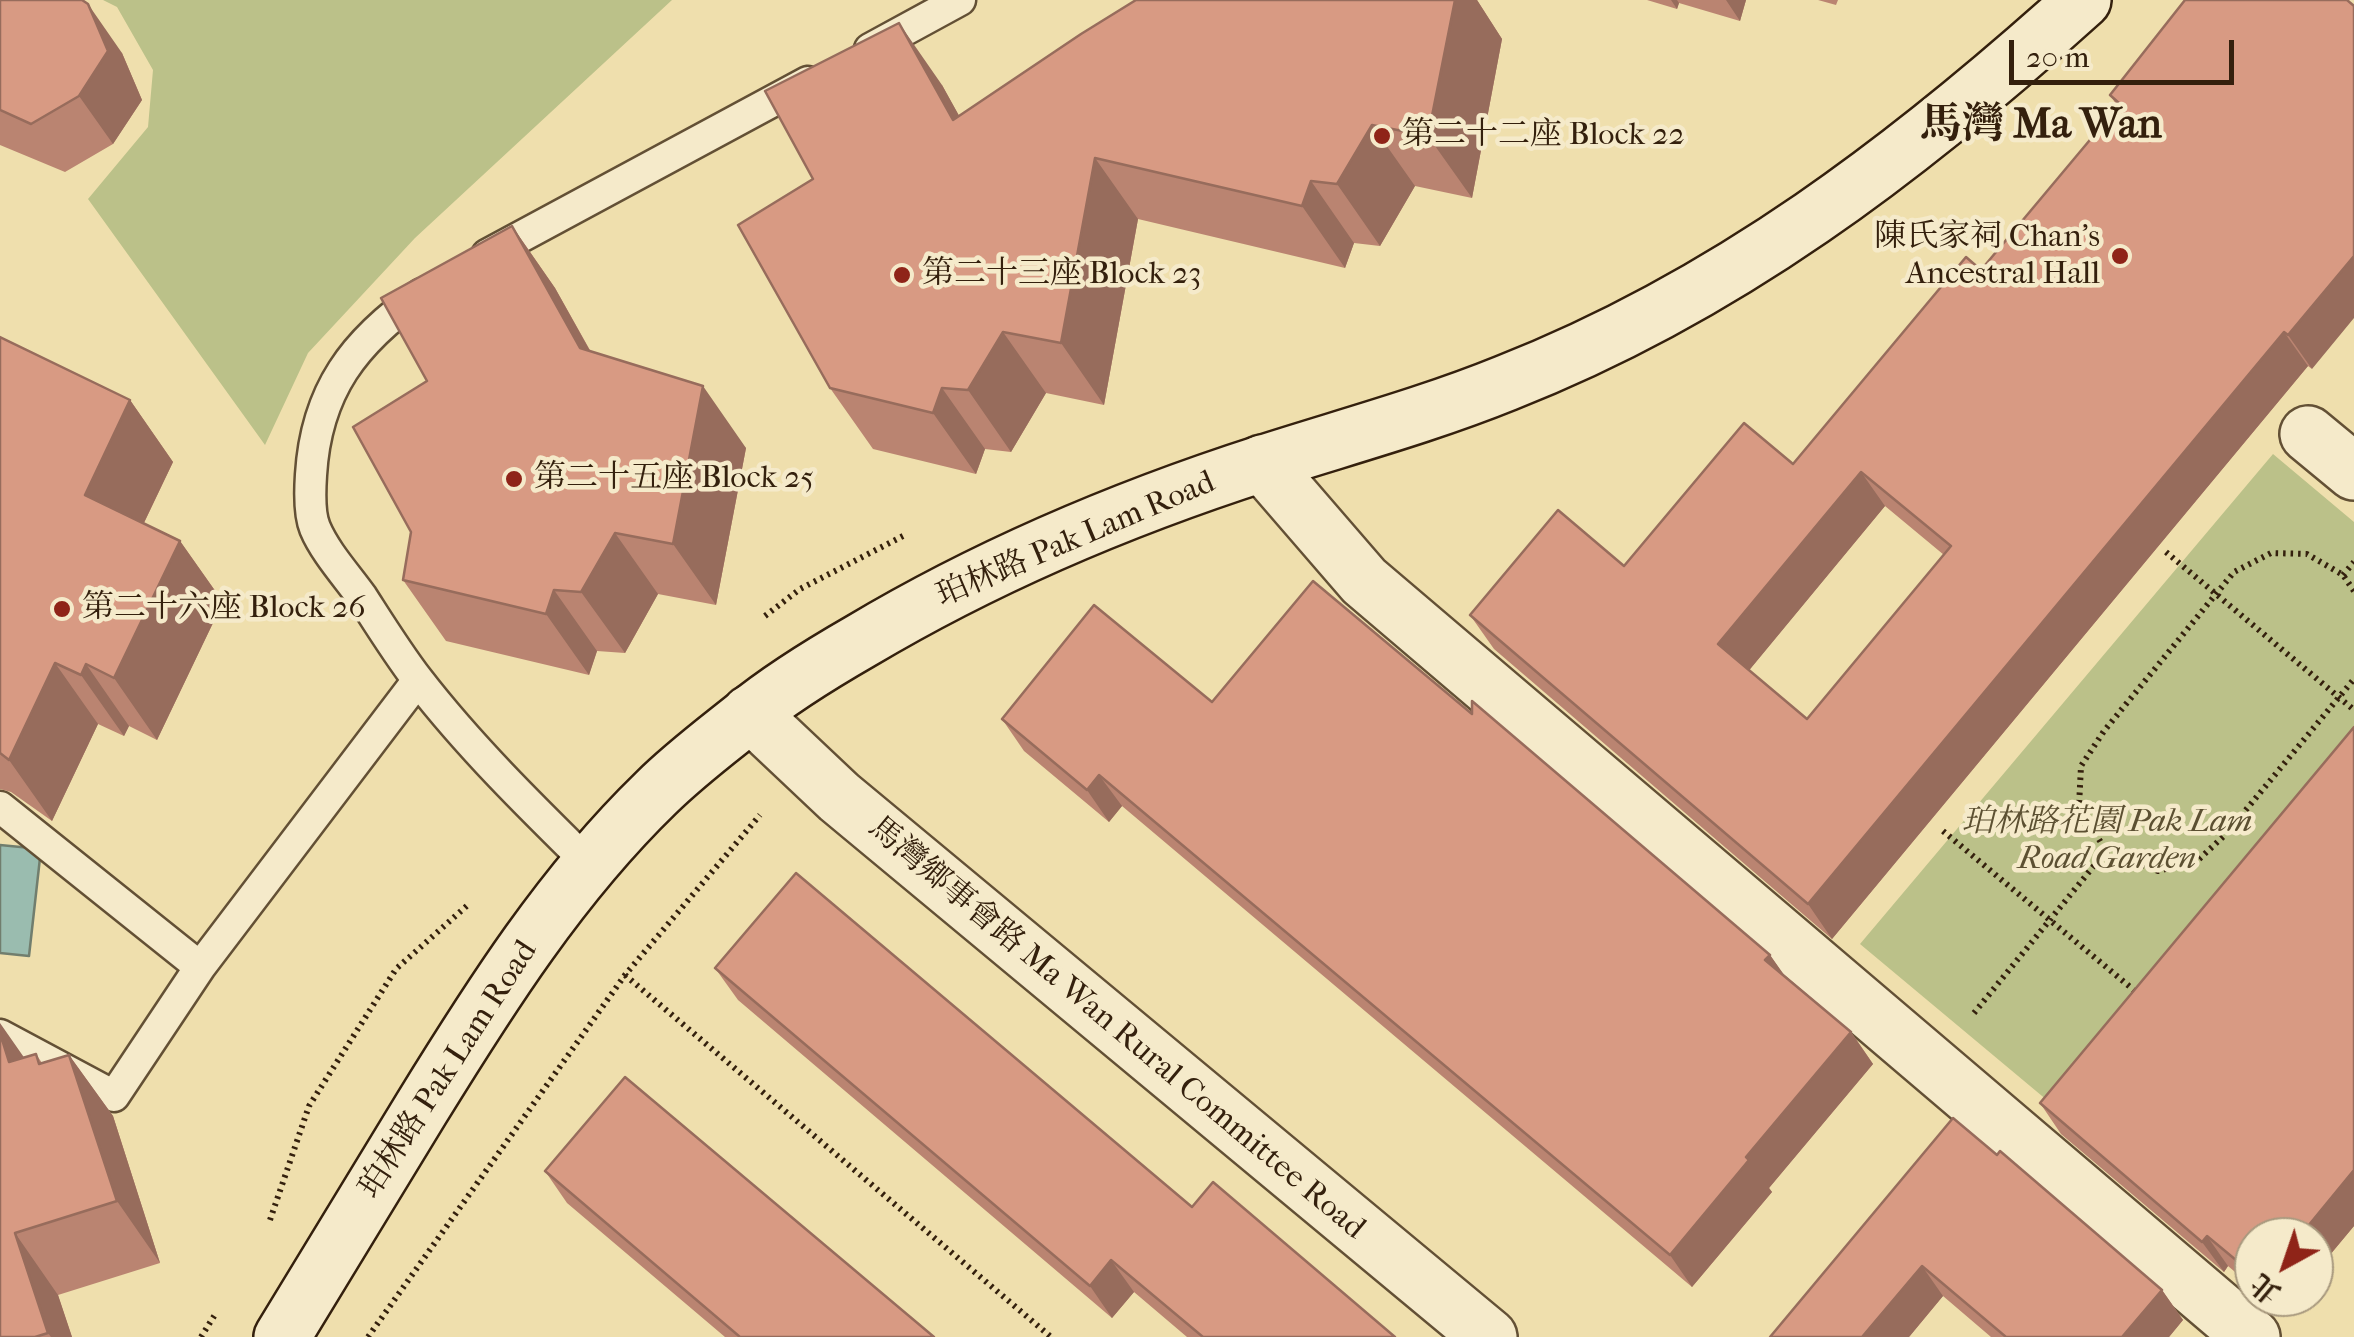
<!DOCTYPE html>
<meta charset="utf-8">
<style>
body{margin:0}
#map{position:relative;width:2354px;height:1337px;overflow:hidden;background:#efdfad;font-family:"IM FELL French Canon","Noto Serif TC",serif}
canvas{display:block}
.north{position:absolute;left:2234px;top:1217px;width:100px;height:100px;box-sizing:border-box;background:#f5eaca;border:2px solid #a8997e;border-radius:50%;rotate:220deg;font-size:28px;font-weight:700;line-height:40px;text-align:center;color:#34200d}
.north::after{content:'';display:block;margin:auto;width:35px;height:45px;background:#8f2418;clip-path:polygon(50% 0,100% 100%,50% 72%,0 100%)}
.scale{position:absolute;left:2009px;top:40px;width:225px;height:45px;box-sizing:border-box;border:5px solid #34200d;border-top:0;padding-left:12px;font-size:30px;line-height:35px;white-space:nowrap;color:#34200d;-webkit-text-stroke:8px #f5eaca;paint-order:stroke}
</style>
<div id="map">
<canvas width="2354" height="1337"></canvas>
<div class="north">北</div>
<div class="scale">20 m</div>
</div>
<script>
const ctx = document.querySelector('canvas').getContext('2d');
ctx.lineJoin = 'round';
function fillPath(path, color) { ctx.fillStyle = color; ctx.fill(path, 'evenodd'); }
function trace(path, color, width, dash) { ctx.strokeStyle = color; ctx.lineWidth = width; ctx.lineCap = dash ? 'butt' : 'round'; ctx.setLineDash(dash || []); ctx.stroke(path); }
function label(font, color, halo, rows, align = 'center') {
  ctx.font = font + ' "IM FELL French Canon","Noto Serif TC",serif'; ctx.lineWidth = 9; ctx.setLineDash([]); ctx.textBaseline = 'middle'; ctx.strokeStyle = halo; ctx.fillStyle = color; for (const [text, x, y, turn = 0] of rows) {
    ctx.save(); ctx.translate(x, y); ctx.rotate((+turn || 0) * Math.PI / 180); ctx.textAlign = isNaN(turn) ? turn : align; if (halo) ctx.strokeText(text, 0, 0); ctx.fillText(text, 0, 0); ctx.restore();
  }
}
const green = new Path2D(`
 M103,0H672L415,238L308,353L265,445L88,199L148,127L153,70L117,7Z
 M2273,454L2354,522V738L2048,1101L1860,944Z`);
const water = new Path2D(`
 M0,845L41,849L29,956L0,953Z`);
const path = new Path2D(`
 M2166,552L2354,710
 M2343,575L2354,562
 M2354,591L2343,575L2307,554L2271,553L2234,572L2104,731L2081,766L2079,806L2106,851L2158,871L2197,861L2226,834L2354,679
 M765,616L800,589L905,535
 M1943,831L2141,996
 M625,975L1051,1337
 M1974,1013L2106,851
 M270,1220L309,1106L396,969L470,903
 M201,1337L216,1313
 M368,1337L625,975L760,815`);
const lane = new Path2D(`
 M870,49L960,0
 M487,255L808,82
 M422,294C354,341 316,391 311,475C310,490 309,514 315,528C325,552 347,576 362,597C380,625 398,654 418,680C469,746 530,806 590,865
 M0,807L200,967
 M0,1035L114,1096L200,967L418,680`);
const street = new Path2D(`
 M2308,434L2354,472
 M1262,463L1364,581L2252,1337
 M750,713L839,797L1489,1337`);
const secondary = new Path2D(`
 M282,1337C328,1261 375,1185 421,1109C490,997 561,885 656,793C683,766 715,742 745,718C780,689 821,664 861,641C987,566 1124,508 1264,463C1345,437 1427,415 1506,383C1727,296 1908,158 2083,0`);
const wall = new Path2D(`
 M0,0L122,53L142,100L113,144L65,172L0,145Z
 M1136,0H1477L1502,39L1472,198L1415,186L1380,246L1354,243L1345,268L1138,219L1104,405L1046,393L1011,452L985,449L976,474L873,449L830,388L813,179L942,85L959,116Z
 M1647,0H1746L1740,21L1679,3L1677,9Z
 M1818,0H1838L1836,5Z
 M2185,0L2312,369L2308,366L1832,939L1494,649L1470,615L1624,566L1793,464L1981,270L2118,107L2110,95ZM1885,506L1944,555L1807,719L1749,670Z
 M512,226L555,288L591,352L746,448L716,605L658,594L625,653L597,651L589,675L446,641L403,580L411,532L427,381Z
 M0,337L130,400L173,462L144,523L180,541L223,602L157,740L129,726L124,736L98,724L52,821L11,792L0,789Z
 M1212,702L1472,714L1770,955L1785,977L1851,1032L1873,1064L1769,1188L1772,1192L1692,1287L1122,806L1109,822L1024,751L1002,719Z
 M715,968L1192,1207L1395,1337H1187L1134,1292L1112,1318L738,1000Z
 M36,1054L42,1063L69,1055L113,1116L160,1263L58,1295L72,1337H0L24,1057Z
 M2040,1103L2354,1226L2314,1274V1237H2254V1288L2228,1266L2224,1272L2061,1134Z
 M1953,1118L2162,1290L2183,1320L2169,1337H1991L1943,1296L1909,1337Z
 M545,1171L934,1337H725L567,1203Z
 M2265,1297H2295L2283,1312Z`);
const shadedWall = new Path2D(`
 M1455,0H1477L1502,39L1472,198L1428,136Z
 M1671,0H1677L1679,3L1677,9Z
 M1726,0H1746L1740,21Z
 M88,4L122,53L142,100L113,144L79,96Z
 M899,23L942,85L996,182L953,120Z
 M1372,125L1415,186L1380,246L1337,184Z
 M1095,158L1138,219L1104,405L1061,343Z
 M1311,181L1354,243L1345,268L1302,206Z
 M512,226L555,288L623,410L580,348Z
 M2354,256V318L2312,369L2288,335Z
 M1003,332L1046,393L1011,452L968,390Z
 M2284,332L2308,366L1832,939L1808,904Z
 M703,386L746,448L716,605L673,544Z
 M942,388L985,449L976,474L933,413Z
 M130,400L173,462L128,556L85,495Z
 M1861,472L1885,506L1742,679L1718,644Z
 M615,533L658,594L625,653L581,592Z
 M180,541L223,602L157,740L114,678Z
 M554,590L597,651L589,675L546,614Z
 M55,663L98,724L52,821L9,760Z
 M86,664L129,726L124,736L81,675Z
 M1099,775L1122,806L1109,822L1087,790Z
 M1770,955L1792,986L1765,960Z
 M0,1023L37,1076L9,1062L0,1033Z
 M1851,1032L1873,1064L1769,1188L1772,1192L1692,1287L1670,1255L1746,1157Z
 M69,1055L113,1116L160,1263L117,1201Z
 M2354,1170V1226L2314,1274V1237H2299Z
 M15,1233L58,1295L72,1337H51L48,1333Z
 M2207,1236L2228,1266L2224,1272L2202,1242Z
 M1111,1260L1134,1292L1112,1318L1090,1286Z
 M1922,1266L1943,1296L1909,1337H1862Z
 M2162,1290L2183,1320L2169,1337H2122Z
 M2272,1297H2295L2283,1312Z`);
const building = new Path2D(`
 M0,0H82L88,4L108,51L79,96L31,124L0,110Z
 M1136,0H1455L1428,136L1372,125L1337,184L1311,181L1302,206L1095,158L1061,343L1003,332L968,390L942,388L933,413L830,388L738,225L813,179L765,91L899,23L953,120L1081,34Z
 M2185,0H2347L2354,6V256L2288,335L2284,332L1808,904L1470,615L1558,510L1624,566L1744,423L1793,464L1966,257L1981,270L2120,104L2110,95ZM1861,472L1951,546L1807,719L1718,644Z
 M512,226L580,348L703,386L673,544L615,533L581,592L554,590L546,614L403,580L411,532L353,427L427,381L381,298Z
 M0,337L130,400L85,495L180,541L114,678L86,664L81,675L55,663L9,760L0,753Z
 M1313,581L1472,714V701L1770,955L1765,960L1851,1032L1746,1157L1749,1160L1670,1255L1099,775L1087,790L1002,719L1094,605L1212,702Z
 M2354,727V1170L2299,1237H2254V1275L2207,1236L2202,1242L2040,1103Z
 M796,873L1192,1207L1213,1182L1395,1337H1203L1111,1260L1090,1286L715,968Z
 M0,1033L9,1062L36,1054L39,1064L69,1055L117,1201L15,1233L48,1333L35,1337H0Z
 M625,1077L934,1337H740L545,1171Z
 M1953,1118L1997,1155L2000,1151L2162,1290L2122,1337H2006L1922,1266L1862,1337H1770Z`);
const markers = [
 [1382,136,10,"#8f2418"],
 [2120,256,10,"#8f2418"],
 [902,275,10,"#8f2418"],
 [514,479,10,"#8f2418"],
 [62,609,10,"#8f2418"]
];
const poiNames = [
 ["第二十二座 Block 22",1402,136],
 ["陳氏家祠 Chan's",2100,238,"right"],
 ["Ancestral Hall",2100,275,"right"],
 ["第二十三座 Block 23",922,275],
 ["第二十五座 Block 25",534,479],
 ["第二十六座 Block 26",82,609]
];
const streetNames = [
 ["珀林路 Pak Lam Road",1076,540,-23],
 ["馬灣鄉事會路 Ma Wan Rural Committee Road",1116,1029,40],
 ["珀林路 Pak Lam Road",449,1070,-57]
];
const parkNames = [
 ["珀林路花園 Pak Lam",2107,823],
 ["Road Garden",2107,860]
];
const districtNames = [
 ["馬灣 Ma Wan",2041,127]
];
fillPath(green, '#bbc189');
fillPath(water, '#9abcaf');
trace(water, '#717e6e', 2.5);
trace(lane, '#635035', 35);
trace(street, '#635035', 60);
trace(secondary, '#34200d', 60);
trace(path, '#34200d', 6, [2.5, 5]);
trace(lane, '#f5eaca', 30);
trace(street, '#f5eaca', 55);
trace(secondary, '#f5eaca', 55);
fillPath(wall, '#ba8471');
fillPath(shadedWall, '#976c5c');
fillPath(building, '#d89a83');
trace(building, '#976c5c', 2.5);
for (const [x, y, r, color] of markers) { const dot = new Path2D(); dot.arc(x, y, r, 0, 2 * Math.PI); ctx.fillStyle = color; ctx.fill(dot); trace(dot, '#f5eaca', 4); }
label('32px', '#34200d', '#f5eaca', poiNames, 'left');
label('32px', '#34200d', '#f5eaca', streetNames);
label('italic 32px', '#5c5032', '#f5eaca', parkNames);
label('bold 42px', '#34200d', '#f5eaca', districtNames);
</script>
